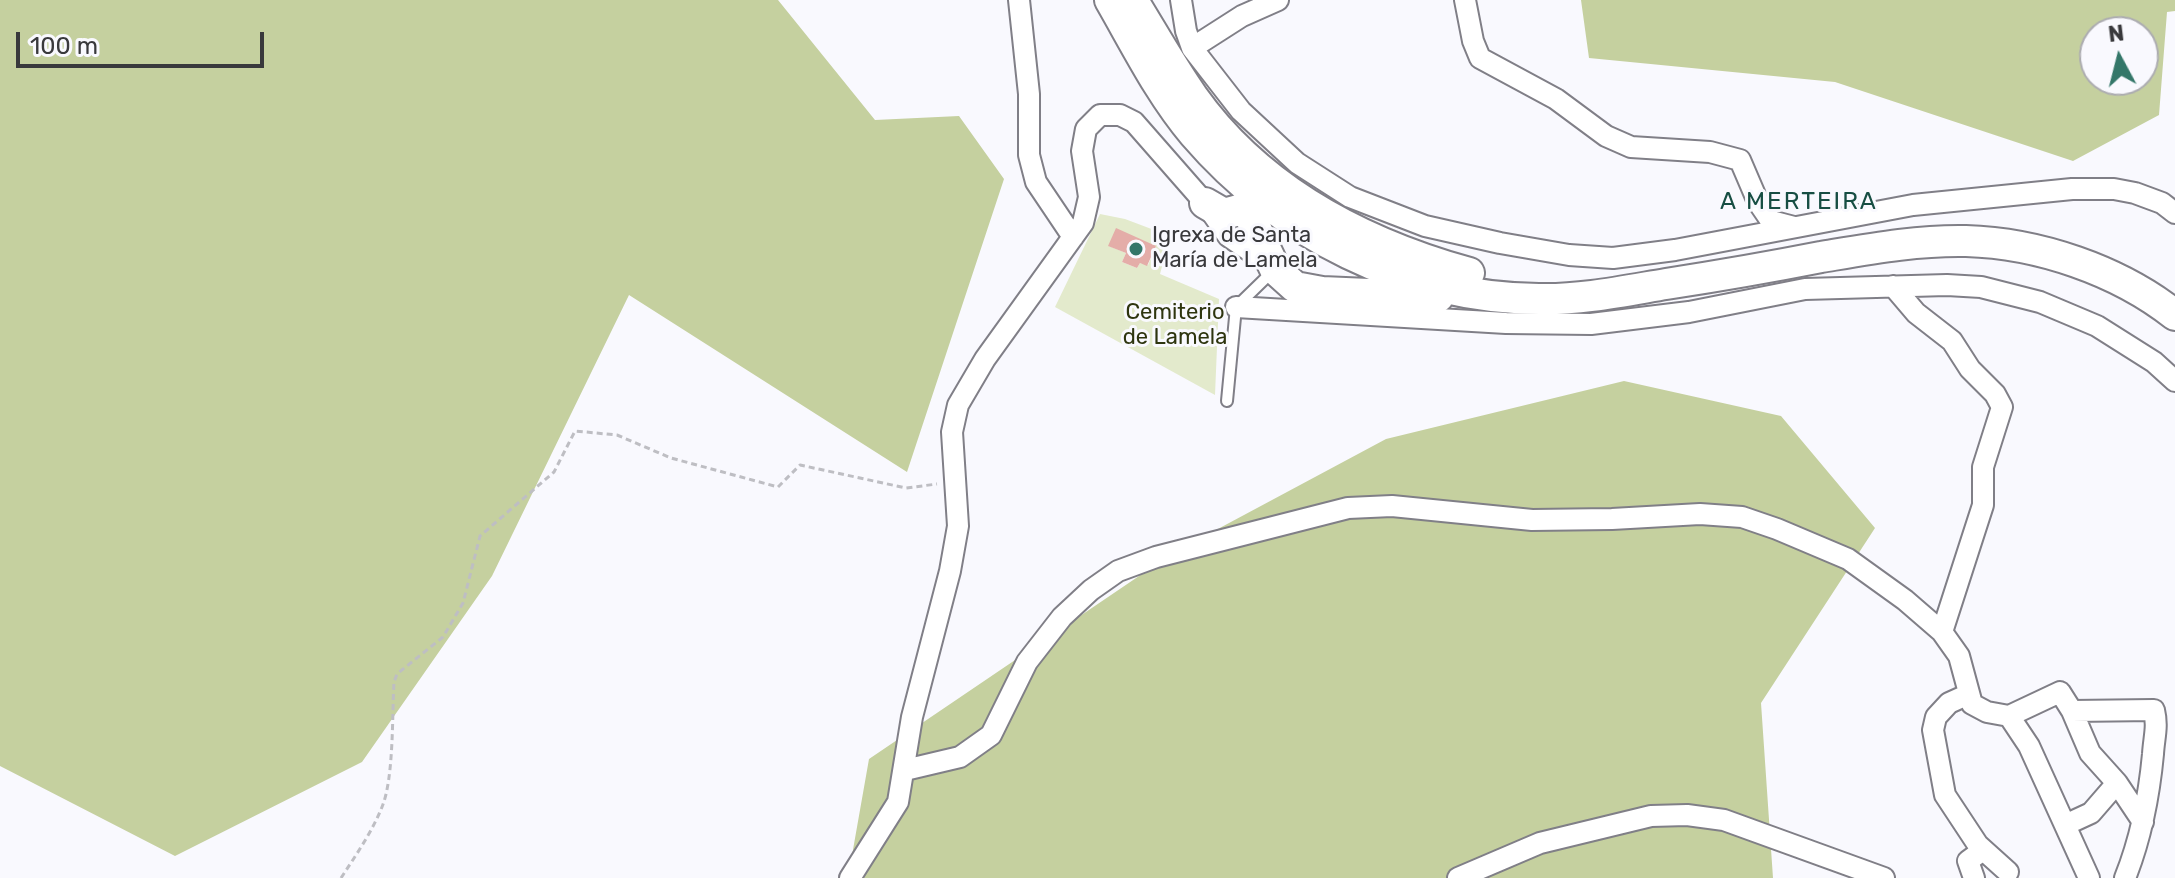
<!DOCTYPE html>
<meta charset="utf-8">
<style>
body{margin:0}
#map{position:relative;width:2175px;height:878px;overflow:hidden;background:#f9f9fe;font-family:Rubik,sans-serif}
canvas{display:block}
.north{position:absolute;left:2079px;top:16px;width:80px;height:80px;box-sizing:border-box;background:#f9f9fe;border:2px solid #acacb0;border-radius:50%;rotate:353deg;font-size:22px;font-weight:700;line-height:32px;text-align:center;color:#39393c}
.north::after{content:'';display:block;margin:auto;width:28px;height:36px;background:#347769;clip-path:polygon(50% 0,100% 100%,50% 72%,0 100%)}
.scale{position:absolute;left:16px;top:32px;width:248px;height:36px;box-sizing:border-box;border:4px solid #39393c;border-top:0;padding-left:10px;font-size:24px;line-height:28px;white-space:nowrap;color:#39393c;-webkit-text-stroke:6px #f9f9fe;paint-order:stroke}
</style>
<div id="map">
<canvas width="2175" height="878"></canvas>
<div class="north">N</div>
<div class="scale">100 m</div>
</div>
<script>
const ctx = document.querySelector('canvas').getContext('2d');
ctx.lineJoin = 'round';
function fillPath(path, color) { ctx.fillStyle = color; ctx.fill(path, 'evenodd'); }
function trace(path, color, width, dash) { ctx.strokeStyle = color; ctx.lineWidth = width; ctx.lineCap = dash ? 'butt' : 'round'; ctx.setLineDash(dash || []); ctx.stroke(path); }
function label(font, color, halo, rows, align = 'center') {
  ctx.font = font + ' Rubik,sans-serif'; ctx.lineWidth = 6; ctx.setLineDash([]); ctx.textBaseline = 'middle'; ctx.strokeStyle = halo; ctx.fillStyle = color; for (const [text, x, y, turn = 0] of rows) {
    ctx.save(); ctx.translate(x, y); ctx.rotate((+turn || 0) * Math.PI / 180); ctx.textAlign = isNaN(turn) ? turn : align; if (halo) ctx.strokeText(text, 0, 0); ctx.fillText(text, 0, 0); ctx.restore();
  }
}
const green = new Path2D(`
 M1100,214L1125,219L1170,236L1160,274L1219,299L1215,395L1055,307ZM1109,246H1156L1148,265L1140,263L1137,268L1122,262L1126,253Z`);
const forest = new Path2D(`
 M0,0H778L875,120L959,116L1004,179L907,472L629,295L492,576L362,762L175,856L0,766Z
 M1581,0H2175V11L2167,12L2159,115L2073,161L1835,82L1589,58ZM2143,32V80H2095V32Z
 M1624,381L1781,416L1875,528L1761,703L1773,878H848L869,759L1173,553L1386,439Z`);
const building = new Path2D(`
 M1116,228L1156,246L1147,266L1140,263L1137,268L1122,262L1126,253L1108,246Z`);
const path = new Path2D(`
 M341,878C356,855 372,832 382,807C394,778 392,715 394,682L397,674L443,637L463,603L480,536L554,472L575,431L617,435L671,458L778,487L800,465L906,488L937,484`);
const lane = new Path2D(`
 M1227,401L1236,307L1273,271`);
const street = new Path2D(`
 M1019,0L1029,94V155L1036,182L1073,237
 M1181,0L1186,31L1192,48L1241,111L1297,163L1350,197L1425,226L1500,243L1569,255L1613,258L1675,250L1913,205L2072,189H2114L2135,193L2162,203L2175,213
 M1465,0L1473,41L1480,58L1556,99L1606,136L1631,147L1710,152L1740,160L1758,202L1771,221L1794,227
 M1192,48L1242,16L1278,0
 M1893,286L1916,313L1952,341L1970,369L1995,394L2002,407L1983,467V505L1942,632
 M1236,307L1506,323L1591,324L1689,312L1805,289L1947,285L1981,287L2040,302L2097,326L2154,362L2175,381
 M1969,694L1949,703L1936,717L1933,730L1945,795L1978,845L2008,872
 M2072,711L2154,710C2158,727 2154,737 2153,754C2149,797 2141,838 2125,878
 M2009,716L2060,692L2072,711L2090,753L2117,783
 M905,770L960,757L991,735L1027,662L1062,617L1091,590L1118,571L1156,557L1348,508L1392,506L1532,520L1612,519L1700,514L1742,517L1777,529L1848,559L1905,600L1942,632L1959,656L1972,704L1987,712L2009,716L2029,746L2089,878
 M2065,825L2091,813L2117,783L2143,822
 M850,878L898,802L912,717L950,571L958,526L952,432L958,405L985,359L1083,223L1089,197L1082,151L1086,129L1100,115H1120L1134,122L1205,203L1228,236L1272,266
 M1458,878L1540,843L1651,816L1687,815L1724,820L1884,878
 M1974,878L1968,861L1983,850`);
const primary = new Path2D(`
 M1110,0C1136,45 1160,94 1194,134C1280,234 1406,298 1539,299C1581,300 1624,291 1666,284C1718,276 1770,267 1821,257C1869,249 1917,240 1966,241C2038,243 2118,270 2175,315
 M1135,4C1154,35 1172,67 1193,97C1260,191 1361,243 1469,273
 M1205,203L1224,214L1246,208L1255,193
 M1246,208L1275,269L1295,287L1322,292L1438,297`);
const markers = [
 [1136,249,8,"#347769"]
];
const poiNames = [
 ["Igrexa de Santa",1152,236],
 ["María de Lamela",1152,261]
];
const parkNames = [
 ["Cemiterio",1175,313],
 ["de Lamela",1175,338]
];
const neighbourhoodNames = [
 ["A MERTEIRA",1799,202]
];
fillPath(green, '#e3eacc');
fillPath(forest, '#c5d09f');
fillPath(building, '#e4ada8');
trace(lane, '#807f87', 14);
trace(street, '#807f87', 24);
trace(primary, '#807f87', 34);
trace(path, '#bebec3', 3, [6, 4]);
trace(lane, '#fff', 10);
trace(street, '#fff', 20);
trace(primary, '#fff', 30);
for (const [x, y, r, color] of markers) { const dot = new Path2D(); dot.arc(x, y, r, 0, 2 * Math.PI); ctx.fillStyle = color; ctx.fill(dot); trace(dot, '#f9f9fe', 3); }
label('22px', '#39393c', '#f9f9fe', poiNames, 'left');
label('22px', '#2e350f', '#f9f9fe', parkNames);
ctx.letterSpacing = '2px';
label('24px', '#174e43', '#f9f9fe', neighbourhoodNames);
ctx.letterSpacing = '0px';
</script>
